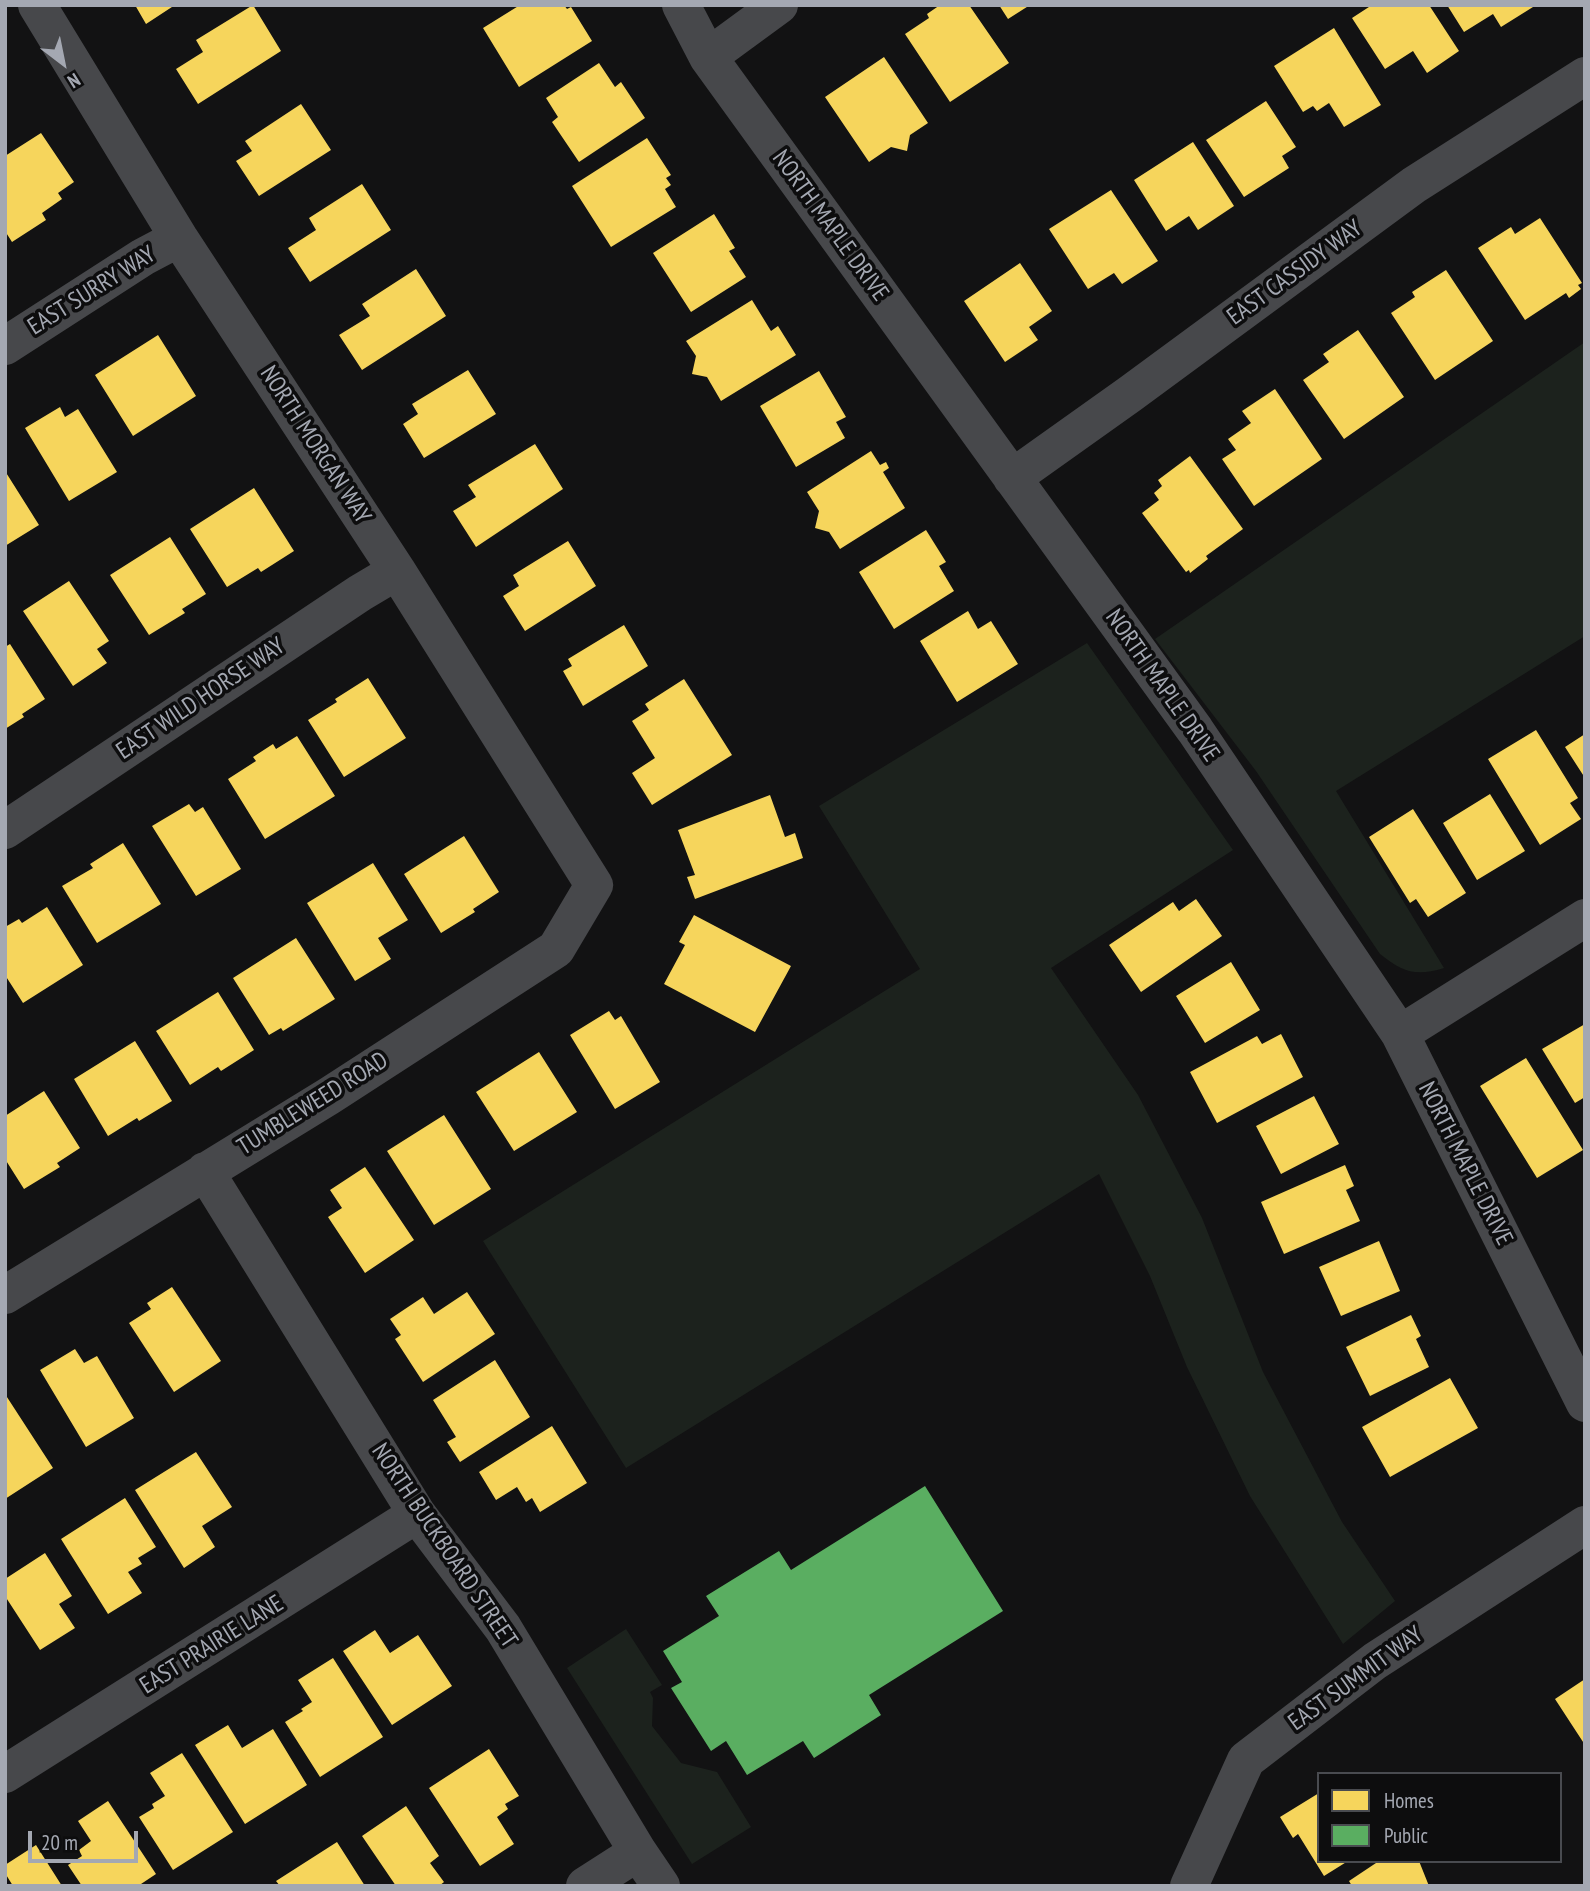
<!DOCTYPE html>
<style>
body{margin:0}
#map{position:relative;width:1590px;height:1891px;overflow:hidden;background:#121213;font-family:"PT Sans Narrow",sans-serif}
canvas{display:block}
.frame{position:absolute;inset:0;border:7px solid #a4a8b2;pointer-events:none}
.legend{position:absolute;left:1317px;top:1772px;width:245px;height:91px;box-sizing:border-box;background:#0d0d0e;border:2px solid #494b50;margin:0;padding:9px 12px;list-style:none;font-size:21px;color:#a4a8b2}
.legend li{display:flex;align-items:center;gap:14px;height:35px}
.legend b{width:35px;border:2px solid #494b50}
.north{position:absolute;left:28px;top:28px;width:70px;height:70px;-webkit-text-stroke:5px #0d0d0e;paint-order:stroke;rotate:148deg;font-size:19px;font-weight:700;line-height:28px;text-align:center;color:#a4a8b2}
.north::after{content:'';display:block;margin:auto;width:24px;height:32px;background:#a4a8b2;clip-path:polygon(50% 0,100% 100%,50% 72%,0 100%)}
.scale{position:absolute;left:28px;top:1831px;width:110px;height:32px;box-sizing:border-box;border:4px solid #a4a8b2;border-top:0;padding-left:9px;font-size:21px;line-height:24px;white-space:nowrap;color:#a4a8b2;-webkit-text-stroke:5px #0d0d0e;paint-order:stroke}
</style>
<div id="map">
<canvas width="1590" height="1891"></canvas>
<div class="frame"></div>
<ul class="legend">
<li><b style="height:19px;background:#f6d55c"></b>Homes</li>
<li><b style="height:19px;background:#5aae61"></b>Public</li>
</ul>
<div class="north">N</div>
<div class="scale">20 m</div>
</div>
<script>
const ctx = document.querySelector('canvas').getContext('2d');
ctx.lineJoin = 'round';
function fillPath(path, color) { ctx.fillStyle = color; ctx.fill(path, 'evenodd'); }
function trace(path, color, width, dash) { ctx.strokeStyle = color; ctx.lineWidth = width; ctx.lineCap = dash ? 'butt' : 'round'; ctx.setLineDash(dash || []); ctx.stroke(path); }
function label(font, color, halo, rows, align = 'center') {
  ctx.font = font + ' "PT Sans Narrow",sans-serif'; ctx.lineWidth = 7; ctx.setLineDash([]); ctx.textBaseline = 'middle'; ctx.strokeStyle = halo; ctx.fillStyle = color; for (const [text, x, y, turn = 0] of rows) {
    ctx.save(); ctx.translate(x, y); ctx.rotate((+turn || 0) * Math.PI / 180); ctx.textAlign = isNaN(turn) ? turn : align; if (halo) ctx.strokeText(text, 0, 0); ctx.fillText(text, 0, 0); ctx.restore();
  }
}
const green = new Path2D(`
 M1585,342V636L1336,791L1444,968C1415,977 1403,972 1380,954L1256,771L1155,639Z
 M1087,643L1233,850L1051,968L1138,1095L1202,1218L1263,1372L1342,1522L1395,1601L1343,1644L1250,1496L1187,1367L1150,1276L1099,1174L626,1468L483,1241L920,969L819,806Z
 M626,1629L662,1685L650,1692L653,1698L652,1726L681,1763L717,1772L751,1827L692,1864L567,1668Z`);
const homes = new Path2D(`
 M135,5H175L146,24Z
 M253,5L281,51L198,104L176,69L203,52L196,40Z
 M520,5H564L567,9L571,7L592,41L519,87L483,28Z
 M940,5H969L1009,63L950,102L905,34L929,18L927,14Z
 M999,5H1030L1008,19Z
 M1372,5H1429L1459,51L1427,73L1413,51L1385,69L1352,18Z
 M1447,5H1532L1533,7L1501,27L1493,14L1464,32Z
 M1334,28L1381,105L1344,127L1329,103L1317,111L1313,106L1303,112L1274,66Z
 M884,57L928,123L910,135L907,151L891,147L869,162L825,97Z
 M599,63L615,87L621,82L645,118L579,162L552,122L558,117L546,98Z
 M1266,101L1296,147L1282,156L1289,168L1244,197L1206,140Z
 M301,104L331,150L259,196L236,161L252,151L245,141Z
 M41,133L74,182L58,193L62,199L42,213L46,220L12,242L5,231V156Z
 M647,138L671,175L666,178L671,185L665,189L676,207L611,247L572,186Z
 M1193,142L1234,206L1198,230L1189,216L1166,231L1134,180Z
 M362,184L391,230L310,282L288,248L316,230L309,218Z
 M1111,190L1158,261L1122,284L1114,273L1088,289L1049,229Z
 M714,214L735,248L729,251L746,277L691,312L653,253Z
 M1540,218L1582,283L1578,285L1581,289L1569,298L1566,293L1525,320L1478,248L1511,227L1515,234Z
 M1020,263L1052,311L1029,327L1038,340L1005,362L964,301Z
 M416,269L446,316L362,370L339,335L370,316L362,304Z
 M1446,270L1493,341L1435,380L1391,313L1415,297L1412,292Z
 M752,300L771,331L778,326L796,355L721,401L707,377L692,374L696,356L686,341Z
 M1358,330L1404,397L1344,439L1303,380L1329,362L1323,354Z
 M158,335L196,396L133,436L95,375Z
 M468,370L496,414L424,458L403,424L418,414L412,404Z
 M819,371L846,417L836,422L845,438L796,467L760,406Z
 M1275,389L1322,459L1254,506L1222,459L1236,450L1228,439L1251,423L1242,411Z
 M60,407L65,417L78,409L117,472L69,501L25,428Z
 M535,444L563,489L476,547L453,511L476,497L468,485Z
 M871,451L880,465L886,462L889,468L883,472L905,508L840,549L829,532L815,528L819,511L807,492Z
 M1190,456L1243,529L1206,556L1208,559L1190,573L1189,570L1186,572L1142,513L1159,500L1154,493L1162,486L1158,480Z
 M5,471L39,525L5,546Z
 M254,488L294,551L261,572L258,568L227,587L190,529Z
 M926,530L946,562L939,566L954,591L894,629L859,572Z
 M170,537L206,594L182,609L185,613L149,635L110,575Z
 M568,541L596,586L525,631L503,596L519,586L513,575Z
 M69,581L109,641L97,649L107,663L73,686L23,611Z
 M968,611L978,629L991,621L1018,664L957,702L920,641Z
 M624,625L648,666L583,706L563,671L572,666L568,659Z
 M10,644L45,699L22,714L24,717L5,729V647Z
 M368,678L406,738L344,777L308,720L337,702L335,699Z
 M684,679L732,755L652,805L632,773L655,758L632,721L649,710L645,704Z
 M1536,730L1578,798L1570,803L1581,819L1540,845L1488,759Z
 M1585,734V778L1565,747Z
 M297,736L335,796L265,839L228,779L256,761L253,757L273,744L276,749Z
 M1490,794L1525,851L1477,880L1443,823Z
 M770,795L785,837L795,833L803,858L695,899L687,877L695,875L678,830Z
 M189,804L195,812L203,807L241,869L196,896L152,826Z
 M1413,809L1466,893L1428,917L1416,899L1410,903L1369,837Z
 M464,836L499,892L473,909L475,912L441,933L404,874Z
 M123,843L161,904L97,943L62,886L93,868L90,864Z
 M373,863L408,920L378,938L391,959L355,981L307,903Z
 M1196,899L1222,936L1141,992L1109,945L1173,902L1179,911Z
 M47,907L83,965L23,1003L5,975V927L19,919L22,923Z
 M694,915L791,966L755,1032L664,984L685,945L679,942Z
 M296,938L335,999L283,1031L281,1028L269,1035L233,978Z
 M1231,962L1260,1010L1205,1043L1176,996Z
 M218,992L254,1050L221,1071L218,1067L190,1085L156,1031Z
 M609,1011L615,1020L621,1016L660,1082L615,1109L570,1035Z
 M1585,1024V1097L1575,1103L1542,1049Z
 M1281,1034L1303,1077L1217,1123L1190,1072L1257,1036L1262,1044Z
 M135,1041L172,1101L139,1121L137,1118L108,1136L74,1079Z
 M539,1052L577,1112L514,1151L476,1092Z
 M1526,1058L1583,1150L1537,1178L1480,1086Z
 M44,1091L80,1148L57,1163L60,1167L24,1189L5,1159V1116Z
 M1314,1096L1339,1144L1281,1174L1256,1126Z
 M444,1115L491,1189L434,1225L387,1151Z
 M1345,1165L1354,1186L1346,1190L1360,1221L1284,1254L1261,1202Z
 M365,1167L414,1240L365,1273L328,1217L342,1208L330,1190Z
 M1379,1241L1400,1291L1341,1316L1319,1267Z
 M172,1287L221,1361L174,1392L129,1323L151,1309L147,1303Z
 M467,1292L495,1334L423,1382L395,1339L401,1335L390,1319L423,1297L434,1314Z
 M1411,1315L1421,1336L1416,1339L1429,1367L1370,1396L1346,1347Z
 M75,1349L84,1363L97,1356L134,1418L86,1447L40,1370Z
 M495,1360L530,1417L460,1462L447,1442L456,1437L433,1400Z
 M1450,1378L1478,1428L1390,1477L1362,1427Z
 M5,1394L53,1468L5,1499Z
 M552,1426L587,1483L540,1512L532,1498L526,1502L517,1487L496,1500L479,1472Z
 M196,1452L232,1507L202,1526L215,1547L184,1568L135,1490Z
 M125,1498L156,1547L138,1558L142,1564L128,1572L142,1593L108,1614L61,1539Z
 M45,1553L72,1596L59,1604L75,1628L40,1650L5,1596V1579Z
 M375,1630L390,1653L418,1635L452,1686L392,1725L343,1651Z
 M333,1658L383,1737L320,1777L285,1722L303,1711L301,1709L312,1702L298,1680Z
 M1585,1679V1745L1555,1699Z
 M228,1725L242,1748L273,1729L307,1785L245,1824L195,1745Z
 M489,1749L519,1796L505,1804L508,1809L497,1817L514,1844L480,1866L429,1788Z
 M182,1753L233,1832L173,1870L139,1817L154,1808L152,1804L165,1796L150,1773Z
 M1319,1793V1861H1348L1324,1876L1298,1834L1293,1838L1280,1817Z
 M108,1801L156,1874L138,1886H82L68,1865L82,1856L79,1850L91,1841L78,1821Z
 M406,1806L439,1856L430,1863L444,1882L439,1886H396L362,1836Z
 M337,1842L365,1886H280L276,1881Z
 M36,1845L62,1886H13L5,1873V1865Z
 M1379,1861H1419L1429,1886H1352L1349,1881Z`);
const public = new Path2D(`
 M925,1486L1003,1611L869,1695L881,1715L814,1758L803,1741L747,1775L726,1741L711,1751L671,1688L682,1682L663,1651L719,1616L706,1596L779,1551L791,1570Z`);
const minor = new Path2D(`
 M681,5L708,57L1195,730L1400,1034L1585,1403
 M708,57L779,5
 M5,346L143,257L179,238
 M1012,478L1130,394L1414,185L1585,76
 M5,830L360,593L397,571
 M1400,1034L1585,918
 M205,1171L417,1514L503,1628L638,1852L661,1886
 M5,1295L329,1096L556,949L594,885L397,571L179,238L37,5
 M5,1774L417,1514
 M585,1886L638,1852
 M1189,1886L1246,1760L1375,1661L1585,1525`);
const streetNames = [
 ["NORTH MAPLE DRIVE",830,226,54],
 ["EAST CASSIDY WAY",1295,273,-36],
 ["EAST SURRY WAY",92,291,-32],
 ["NORTH MORGAN WAY",315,445,57],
 ["NORTH MAPLE DRIVE",1162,686,55],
 ["EAST WILD HORSE WAY",201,699,-34],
 ["TUMBLEWEED ROAD",313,1104,-32],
 ["NORTH MAPLE DRIVE",1465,1164,63],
 ["NORTH BUCKBOARD STREET",444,1546,56],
 ["EAST PRAIRIE LANE",212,1645,-32],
 ["EAST SUMMIT WAY",1356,1679,-36]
];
fillPath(green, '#1c221d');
fillPath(homes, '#f6d55c');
fillPath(public, '#5aae61');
trace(minor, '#47484b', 38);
label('24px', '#a4a8b2', '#0d0d0e', streetNames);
</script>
